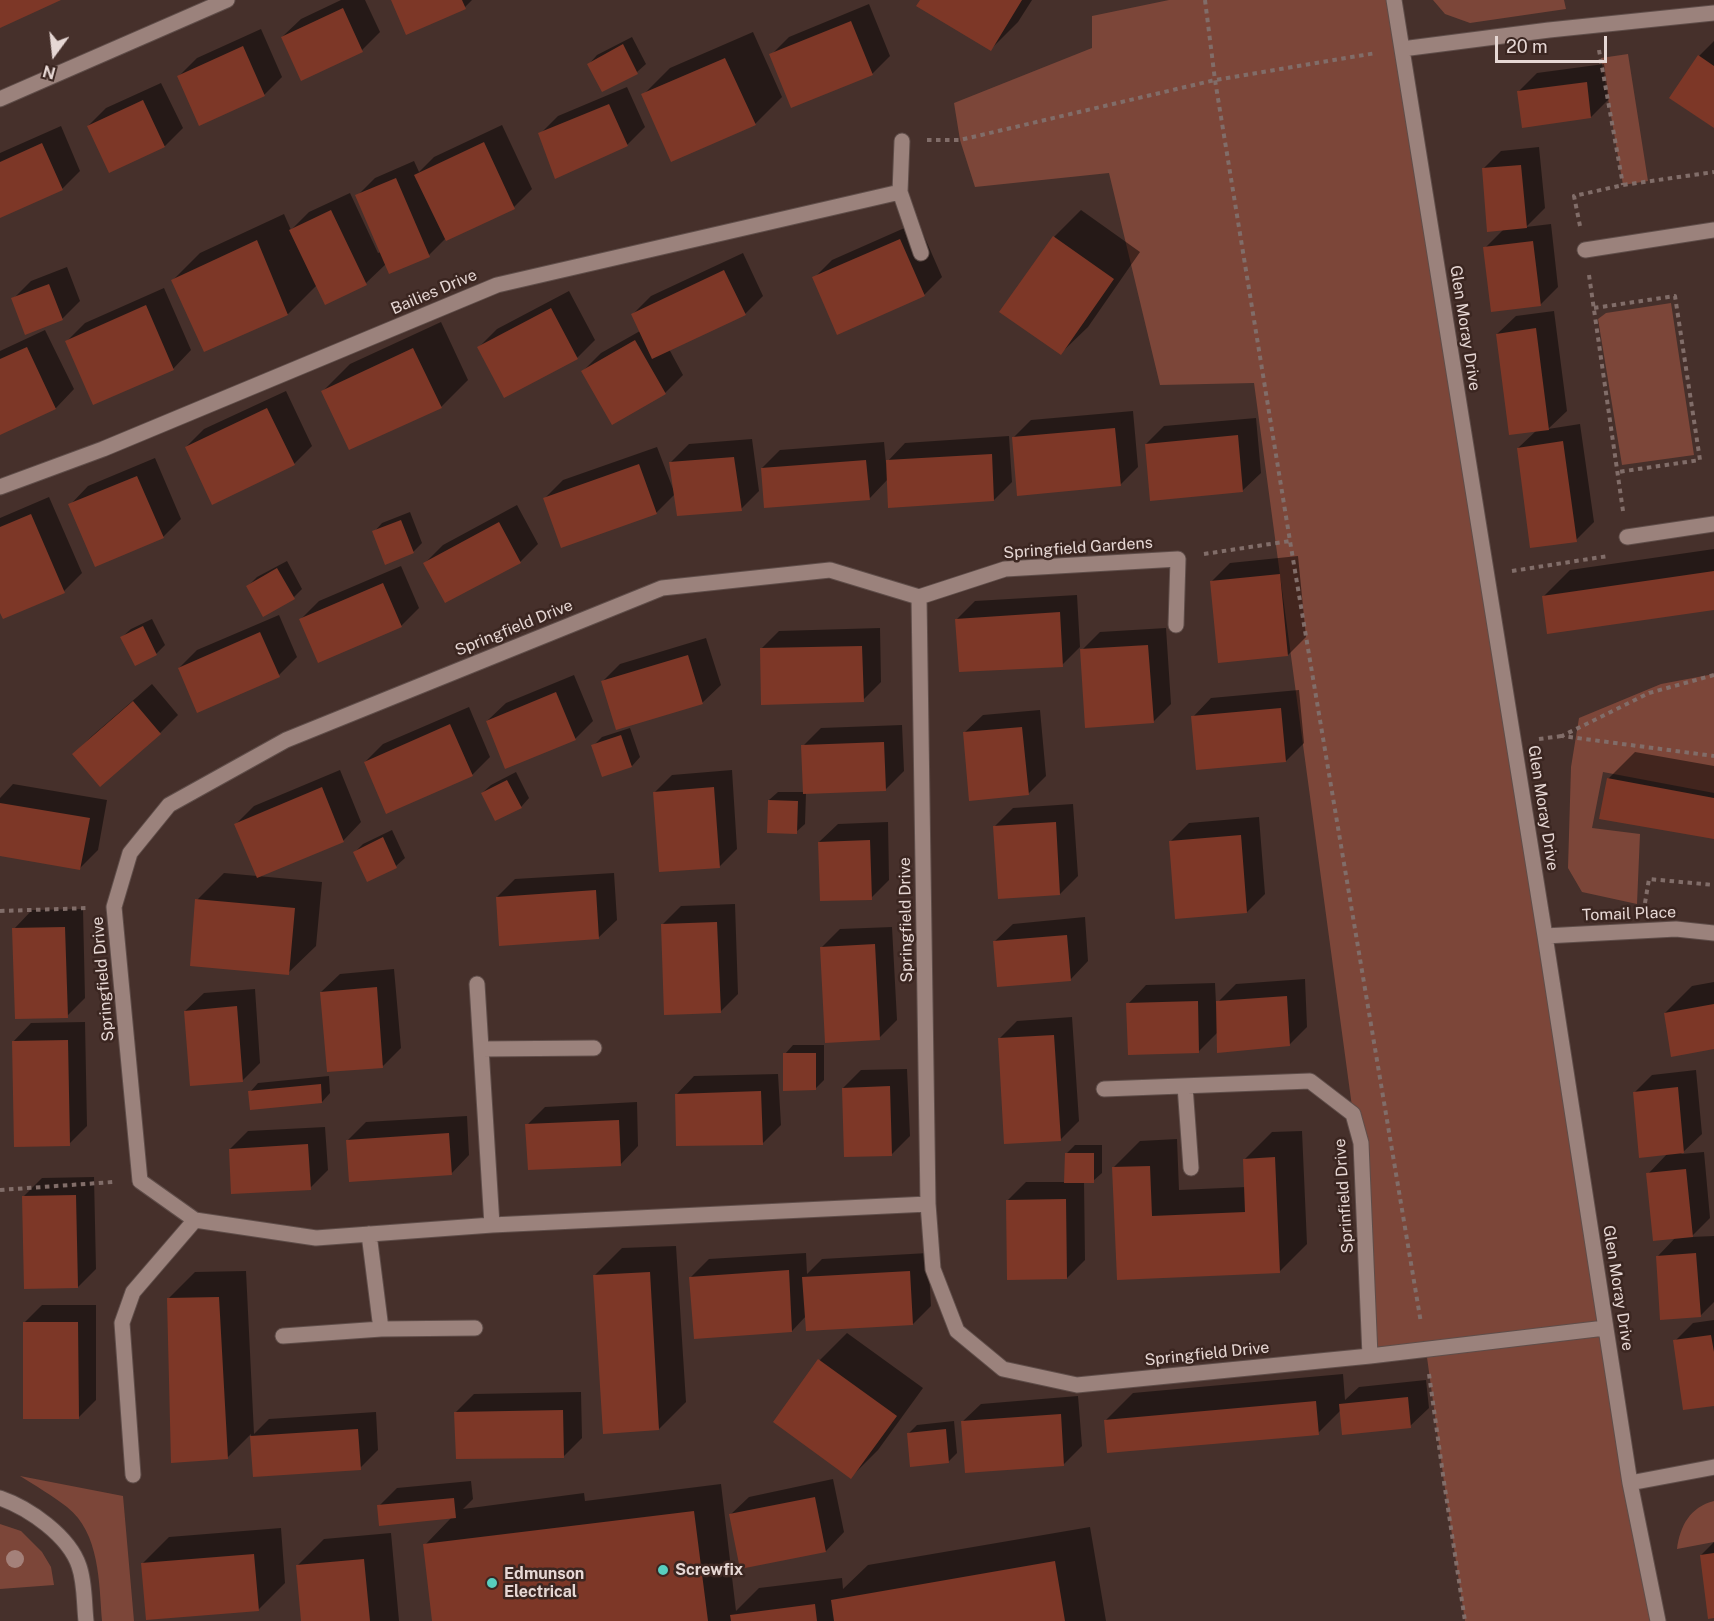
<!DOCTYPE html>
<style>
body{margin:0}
#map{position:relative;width:1714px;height:1621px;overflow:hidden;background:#46302b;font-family:"Public Sans",sans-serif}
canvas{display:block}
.north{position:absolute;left:24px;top:24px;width:60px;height:60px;-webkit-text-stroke:4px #3b2621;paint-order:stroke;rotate:195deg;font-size:16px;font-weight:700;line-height:24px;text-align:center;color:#e6d7d4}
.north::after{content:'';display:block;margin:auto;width:21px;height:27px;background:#e6d7d4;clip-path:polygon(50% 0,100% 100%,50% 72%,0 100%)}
.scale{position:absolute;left:1495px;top:36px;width:112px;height:27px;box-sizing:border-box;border:3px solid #e6d7d4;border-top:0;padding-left:8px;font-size:18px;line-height:21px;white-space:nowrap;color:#e6d7d4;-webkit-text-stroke:4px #3b2621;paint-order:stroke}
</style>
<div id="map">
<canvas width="1714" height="1621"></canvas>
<div class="north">N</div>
<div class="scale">20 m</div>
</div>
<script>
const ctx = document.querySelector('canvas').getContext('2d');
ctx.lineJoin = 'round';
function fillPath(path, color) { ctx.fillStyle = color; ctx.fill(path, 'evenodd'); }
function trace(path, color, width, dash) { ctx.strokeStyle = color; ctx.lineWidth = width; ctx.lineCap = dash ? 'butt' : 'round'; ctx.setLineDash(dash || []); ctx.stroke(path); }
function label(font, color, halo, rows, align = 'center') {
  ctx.font = font + ' "Public Sans",sans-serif'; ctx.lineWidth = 5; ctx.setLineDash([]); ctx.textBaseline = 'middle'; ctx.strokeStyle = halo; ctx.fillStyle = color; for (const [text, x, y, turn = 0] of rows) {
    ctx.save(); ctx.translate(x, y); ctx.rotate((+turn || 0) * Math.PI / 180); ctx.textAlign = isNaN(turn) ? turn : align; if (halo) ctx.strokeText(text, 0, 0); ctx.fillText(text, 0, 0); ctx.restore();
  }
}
const green = new Path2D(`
 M1169,0H1386L1402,49L1658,1621H1465L1444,1482L1426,1350L1370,1356L1353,1114L1254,383L1160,385L1109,173L975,187L960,140L954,103L1092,48V16Z
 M1433,0H1564L1566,9L1470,23L1445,14Z
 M1628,54L1648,181L1623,185L1601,58Z
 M1671,303L1694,455L1622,465L1598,319L1606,313Z
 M1714,674V793L1603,772L1592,828L1640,834L1637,904L1582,892L1568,868L1571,767L1579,718L1661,684Z
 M20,1476L123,1496L134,1621H102C99,1583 100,1533 67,1507C53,1496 36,1486 20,1476Z
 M1714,1501V1542L1677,1549C1680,1526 1690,1507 1714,1501Z
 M0,1524L21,1531L42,1552L51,1567L54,1585L0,1589Z`);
const shadow = new Path2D(`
 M341,0H365L380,32L362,50L302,79L282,37L301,19Z
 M392,0H472L465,7Z
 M921,0H1032L1018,22L991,49Z
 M869,4L890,56L872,74L771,55L789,37Z
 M261,29L282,77L264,95L179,76L197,58Z
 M753,32L782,97L755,124L643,95L670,68Z
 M632,37L646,64L637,72L603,90L589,64L597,55Z
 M1714,41V126L1699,56Z
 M1604,64L1609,99L1591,117L1519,91L1537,73Z
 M161,83L183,128L165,146L110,171L88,126L106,108Z
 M627,87L645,127L627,145L540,134L558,116Z
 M502,125L532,189L514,207L446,238L429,255L386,264L366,283L317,285L288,314L205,350L173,280L200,253L284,214L291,230L309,212L350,193L378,253L381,252L357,196L375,178L414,161L419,172L434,157Z
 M61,126L80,171L62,189L0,216V153Z
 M1539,147L1545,208L1526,227L1551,224L1558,287L1540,305L1485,248L1504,229L1483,169L1501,151Z
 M1081,210L1140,252L1088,327L1061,353L1054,237Z
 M918,222L942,277L924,295L814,278L832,260Z
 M743,253L763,296L745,314L669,349L683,375L665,393L613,423L583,371L601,353L640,331L633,314L651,296Z
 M67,267L80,301L62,319L13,299L31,281Z
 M164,288L191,350L173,369L67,341L85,323Z
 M569,291L595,340L577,358L479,347L497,329Z
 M1554,311L1567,411L1548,429L1580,424L1594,522L1576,540L1518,448L1537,430L1497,334L1516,316Z
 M441,322L468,380L441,407L323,391L350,364Z
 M45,330L74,389L56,408L0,434V351Z
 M286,391L312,446L294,464L186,447L204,429Z
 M1133,411L1138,467L1120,485L1013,438L1031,420Z
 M1256,418L1261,473L1242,491L1146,444L1164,426Z
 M1009,436L1012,482L994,500L888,479L869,499L762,468L780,450L884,442L886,463L905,443Z
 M752,439L759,491L741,509L671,462L689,444Z
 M657,447L675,494L656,513L545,498L563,480Z
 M155,458L181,519L163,537L70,505L88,486Z
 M49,497L82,573L64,591L0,610V518Z
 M517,505L538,544L520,562L425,563L443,545Z
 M410,512L422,543L413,552L374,532L382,523Z
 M1714,549V608L1543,597L1570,570Z
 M1298,556L1306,637L1288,655L1212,581L1230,563Z
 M287,561L302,589L294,597L248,586L257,577Z
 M401,566L419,608L401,626L301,619L319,601Z
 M1077,595L1080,647L1062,665L957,619L975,601Z
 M279,615L297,657L279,675L179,668L197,650Z
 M152,619L165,645L156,654L136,664L122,637L131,629Z
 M880,628L881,682L863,700L761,649L779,631Z
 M1166,628L1171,704L1153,722L1082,650L1100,632Z
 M706,638L721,685L702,703L602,682L620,664Z
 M574,675L593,721L575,739L487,721L506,703Z
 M152,684L178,715L160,733L100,785L74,754L92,736Z
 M1299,690L1304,743L1286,761L1193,717L1211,698Z
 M469,707L490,757L472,775L365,762L383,744Z
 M1040,710L1046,776L1028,794L964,733L983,715Z
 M902,725L904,771L886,789L806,793L805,824L796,832L769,800L778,792H805L803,746L821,728Z
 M630,728L640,757L632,766L593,746L602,737Z
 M1635,752L1714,766V838L1608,779Z
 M340,770L361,822L343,841L258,876L322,882L316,946L288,973L197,900L224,873L257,876L236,824L254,806Z
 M732,770L737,849L719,867L654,793L672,775Z
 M516,772L529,798L521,807L482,793L491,785Z
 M13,784L107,800L98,850L80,868L0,854V798Z
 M1073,804L1078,876L1060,894L995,826L1013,808Z
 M1259,817L1265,894L1247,912L1171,841L1189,823Z
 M888,822L889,880L871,898L819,842L838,824Z
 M392,830L405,858L396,866L355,852L363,844Z
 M614,873L617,920L598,938L497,897L515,879Z
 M735,904L738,994L720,1012L663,924L681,906Z
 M83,909L85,998L67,1016L14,929L32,910Z
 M1085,917L1088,961L1070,980L994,942L1013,924Z
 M892,927L897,1020L879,1038L822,947L840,929Z
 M394,969L401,1048L383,1066L321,992L340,974Z
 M1305,979L1307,1027L1289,1045L1218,1032L1199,1051L1128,1004L1146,985L1215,983L1216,1004L1236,984Z
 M1714,982V1048L1665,1013L1692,986Z
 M255,989L260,1063L242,1081L185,1011L204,993Z
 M1072,1017L1079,1121L1061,1139L999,1039L1017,1021Z
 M85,1022L87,1126L69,1144L13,1042L31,1023Z
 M793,1045H824V1080L815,1089L785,1054Z
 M907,1069L910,1136L891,1155L843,1088L861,1070Z
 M1696,1070L1702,1134L1681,1154L1704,1152L1710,1218L1691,1237L1714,1236V1302L1700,1316L1657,1257L1676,1237L1648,1174L1668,1153L1634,1093L1652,1075Z
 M778,1074L781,1125L763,1143L676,1095L694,1076Z
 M329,1076L330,1093L322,1102L250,1092L258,1083Z
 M637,1102L638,1146L620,1165L527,1125L545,1107Z
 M467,1116L469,1155L451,1174L348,1140L366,1122Z
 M325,1127L328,1170L310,1188L230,1149L248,1131Z
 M1302,1131L1307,1244L1280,1271L1118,1279L1113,1168L1140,1141L1177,1139L1179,1190L1246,1187L1244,1160L1272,1132Z
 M1075,1145H1102V1173L1093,1181H1084L1085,1260L1067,1278L1008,1200L1026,1182H1066V1154Z
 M94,1177L96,1269L78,1287L24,1196L42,1178Z
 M676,1246L686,1402L659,1429L595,1275L622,1248Z
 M806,1253L807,1274L822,1259L928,1253L931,1306L913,1324L806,1316L792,1331L691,1277L709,1259Z
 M246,1271L254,1434L269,1419L376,1412L378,1450L360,1468L254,1475L251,1434L227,1458L168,1299L195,1272Z
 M42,1305H96V1400L78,1418L24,1323Z
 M1714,1320V1404L1675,1341L1693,1323Z
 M847,1333L923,1388L878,1450L851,1477L820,1360Z
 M1343,1374L1345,1400L1359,1387L1426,1380L1429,1408L1410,1426L1341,1410L1318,1433L1106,1420L1133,1393Z
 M581,1392L582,1438L564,1456L456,1412L474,1394Z
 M1078,1396L1082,1446L1064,1464L962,1422L981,1404Z
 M954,1421L957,1453L948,1462L908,1434L917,1425Z
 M833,1479L844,1532L826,1551L741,1568L730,1515L749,1497Z
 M471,1481L473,1499L463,1509L584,1493L585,1501L721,1484L736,1611L759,1588L842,1578L843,1589L868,1565L1090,1527L1106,1621H433L425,1545L452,1517L379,1506L397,1488Z
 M281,1528L285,1583L258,1610L142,1564L169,1537Z
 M391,1533L399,1621H303L297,1566L324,1539Z
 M1714,1542V1617L1701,1555Z`);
const building = new Path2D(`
 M0,0H61L0,28Z
 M391,0H462L466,9L406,35Z
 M920,0H1022L991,51L916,6Z
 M343,8L363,52L301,81L281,37Z
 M851,21L873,75L791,108L769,54Z
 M623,44L638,74L602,92L587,64Z
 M243,46L265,96L199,126L177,76Z
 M1698,55L1714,66V128L1669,98Z
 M725,58L756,125L671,162L641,94Z
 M1587,82L1591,118L1522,128L1517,91Z
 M143,100L165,147L109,173L87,126Z
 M609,104L628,146L555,179L538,133Z
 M484,142L515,209L446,241L414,175Z
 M42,143L63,190L0,218V162Z
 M1521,165L1527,228L1487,232L1482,168Z
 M396,178L430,257L389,274L355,195Z
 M331,210L367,285L325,305L289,230Z
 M1053,236L1114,279L1061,355L999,312Z
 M900,239L925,296L837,335L812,277Z
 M257,240L288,315L204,352L171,280Z
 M1533,241L1541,306L1491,312L1483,247Z
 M724,270L746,315L652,359L631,314Z
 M49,284L63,320L25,335L11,298Z
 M146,305L174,370L93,405L65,341Z
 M551,308L578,359L504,398L477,347Z
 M1536,328L1549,430L1509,435L1496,334Z
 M635,340L666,394L612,425L581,371Z
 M27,347L56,409L0,435V359Z
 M413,348L442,408L349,450L321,391Z
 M267,408L295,465L212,505L185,447Z
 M1115,428L1121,486L1017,496L1012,437Z
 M1238,435L1243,492L1150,501L1145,444Z
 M1563,441L1577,542L1530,548L1517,448Z
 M992,454L994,501L888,508L886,460Z
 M734,457L742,511L677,516L669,462Z
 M866,460L870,500L764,508L761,468Z
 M639,464L657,514L561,548L543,498Z
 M137,476L164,538L95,567L68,504Z
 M31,514L65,593L3,619L0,613V527Z
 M401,520L414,553L385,565L372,531Z
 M499,522L521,563L445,603L423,563Z
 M277,568L295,599L263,617L246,586Z
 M1714,571V610L1547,634L1542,596Z
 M1280,574L1288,656L1218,663L1210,581Z
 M383,583L402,627L318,663L299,619Z
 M1060,612L1063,667L959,672L955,619Z
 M143,626L157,655L135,666L120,637Z
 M260,632L280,677L197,713L178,668Z
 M1148,645L1154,723L1085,728L1080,649Z
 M862,646L864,702L761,705L760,648Z
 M688,655L703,704L616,730L601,681Z
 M556,692L576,740L505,769L486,721Z
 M133,701L161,734L100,787L72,754Z
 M1281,708L1286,762L1196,770L1191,716Z
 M450,724L473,776L386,814L364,762Z
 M1022,727L1029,795L969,801L963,732Z
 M621,735L632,767L602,777L591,745Z
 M884,742L886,791L803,794L801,745Z
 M1607,778L1714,798V839L1599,819Z
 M507,780L522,808L495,821L481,793Z
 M322,787L344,842L257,878L234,824Z
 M714,787L720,868L659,872L653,792Z
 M768,800L798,801L797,834L767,833Z
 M0,803L90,818L80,870L0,856Z
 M1056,822L1060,895L998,899L993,826Z
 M1241,835L1247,913L1175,919L1169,841Z
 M383,837L397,868L367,882L353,852Z
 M870,840L872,900L820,901L818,842Z
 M596,890L599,939L499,946L496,897Z
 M195,899L295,908L289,975L190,966Z
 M717,922L721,1013L664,1015L661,924Z
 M65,927L68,1018L15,1019L12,928Z
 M1067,935L1071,981L997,987L993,941Z
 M875,944L880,1040L825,1043L820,947Z
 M377,987L383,1068L327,1072L320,992Z
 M1287,996L1290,1046L1217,1053L1216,1001Z
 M1198,1001L1199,1053L1128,1055L1126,1003Z
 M1714,1004V1049L1671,1057L1664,1013Z
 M237,1006L243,1082L190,1086L184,1011Z
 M1054,1035L1061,1141L1004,1144L998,1038Z
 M68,1040L70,1146L14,1147L12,1041Z
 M783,1053H816V1090L783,1091Z
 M321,1084L322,1103L250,1110L248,1091Z
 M890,1086L892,1156L844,1157L842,1088Z
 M1678,1087L1684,1153L1639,1158L1633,1092Z
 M761,1091L763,1145L676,1146L675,1094Z
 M619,1120L621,1166L528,1170L525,1124Z
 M449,1133L452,1175L349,1182L346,1140Z
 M308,1144L311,1190L231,1194L229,1149Z
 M1065,1153H1094V1183H1064Z
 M1275,1157L1280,1273L1117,1280L1112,1167L1150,1166L1152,1216L1245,1212L1243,1159Z
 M1686,1169L1693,1237L1653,1241L1646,1173Z
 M76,1195L78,1288L24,1289L22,1196Z
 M1066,1199L1067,1279L1007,1280L1006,1200Z
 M1696,1253L1701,1317L1660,1320L1656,1256Z
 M789,1270L792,1332L694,1339L689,1277Z
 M910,1271L913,1325L806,1331L802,1277Z
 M650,1272L659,1430L603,1434L593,1275Z
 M219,1297L228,1459L171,1463L167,1298Z
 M23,1322H78L79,1419H23Z
 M1711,1335L1714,1352V1406L1683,1410L1673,1340Z
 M818,1359L897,1416L851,1479L773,1422Z
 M1408,1397L1411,1428L1342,1435L1339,1404Z
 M1316,1401L1319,1435L1107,1453L1104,1420Z
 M563,1410L564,1458L456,1459L454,1412Z
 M1061,1414L1064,1466L965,1473L961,1421Z
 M358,1429L361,1470L253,1477L250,1436Z
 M946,1429L949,1463L910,1467L907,1433Z
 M815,1497L826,1552L740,1569L729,1514Z
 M454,1498L456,1518L379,1526L377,1505Z
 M694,1511L708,1621H432L423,1544Z
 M1714,1553V1618L1708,1619L1700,1555Z
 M254,1554L259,1611L146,1620L141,1563Z
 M364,1559L370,1621H301L296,1565Z
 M1055,1561L1065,1621H834L831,1600Z
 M815,1604L817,1621H731L730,1615Z`);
const path = new Path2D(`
 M1205,0L1215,80L1290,541L1421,1323
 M1599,50L1623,185
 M927,140H960L1215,80L1376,53
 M1580,226L1574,196L1623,185L1714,172
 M1589,275L1623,511
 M1594,308L1675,296L1700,460L1618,472
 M1204,554L1290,541
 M1512,571L1608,556
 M1714,675L1649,693L1562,736L1714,756
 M1539,739L1562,736
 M1645,903L1649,879L1714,885
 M0,911L89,908
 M0,1190L113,1182
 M1429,1374L1444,1482L1465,1621`);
const minor = new Path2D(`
 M1394,0L1545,936L1630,1483L1658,1621
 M1402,49L1549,30L1714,13
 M0,99L227,0
 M900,192L921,253
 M1585,250L1714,230
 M0,487L103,449L497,285L900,192L902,141
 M1627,537L1714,524
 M919,597L1005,569L1178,559L1176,625
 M1545,936L1676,929L1714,933
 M477,984L492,1225
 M481,1049L594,1048
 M1185,1086L1191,1168
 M1104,1089L1310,1081L1353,1114L1361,1143L1370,1356
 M928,1204L492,1225L316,1238L195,1220L140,1181L114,907L130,853L169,805L286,740L662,588L830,570L919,597L928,1204L933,1269L957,1331L1003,1369L1077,1385L1370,1356L1605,1328
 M369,1234L381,1329L475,1328
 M283,1336L381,1329
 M133,1475L122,1323L133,1292L195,1220
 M1630,1483L1714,1467
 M0,1498C29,1508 69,1536 79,1566C85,1583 84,1603 86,1621`);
const trees = [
 [15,1559]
];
const markers = [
 [663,1570,6,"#58cebf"],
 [492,1583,6,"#58cebf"]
];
const streetNames = [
 ["Bailies Drive",434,292,-23],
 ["Glen Moray Drive",1465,328,81],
 ["Springfield Gardens",1078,548,-4],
 ["Springfield Drive",514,628,-22],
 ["Glen Moray Drive",1543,808,81],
 ["Tomail Place",1629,914,-2],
 ["Springfield Drive",906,920,-91],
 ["Springfield Drive",103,979,-95],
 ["Sprinfield Drive",1344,1196,-94],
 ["Glen Moray Drive",1618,1288,81],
 ["Springfield Drive",1207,1354,-6]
];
const poiNames = [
 ["Screwfix",675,1570],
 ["Edmunson",504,1574],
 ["Electrical",504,1592]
];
fillPath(green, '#7c4639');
fillPath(shadow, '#0007');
fillPath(building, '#7d3727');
trace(minor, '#5f4d49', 17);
trace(path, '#816d69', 4, [4.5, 4.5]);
trace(minor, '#9b827c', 15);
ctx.fillStyle = '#a4817a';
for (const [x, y] of trees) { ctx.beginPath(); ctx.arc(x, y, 9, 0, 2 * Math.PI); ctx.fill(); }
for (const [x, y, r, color] of markers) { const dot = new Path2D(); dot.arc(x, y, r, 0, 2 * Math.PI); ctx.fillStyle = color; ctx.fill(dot); trace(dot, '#3b2621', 2); }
label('16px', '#e6d7d4', '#3b2621', streetNames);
label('bold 16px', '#e6d7d4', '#3b2621', poiNames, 'left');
</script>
